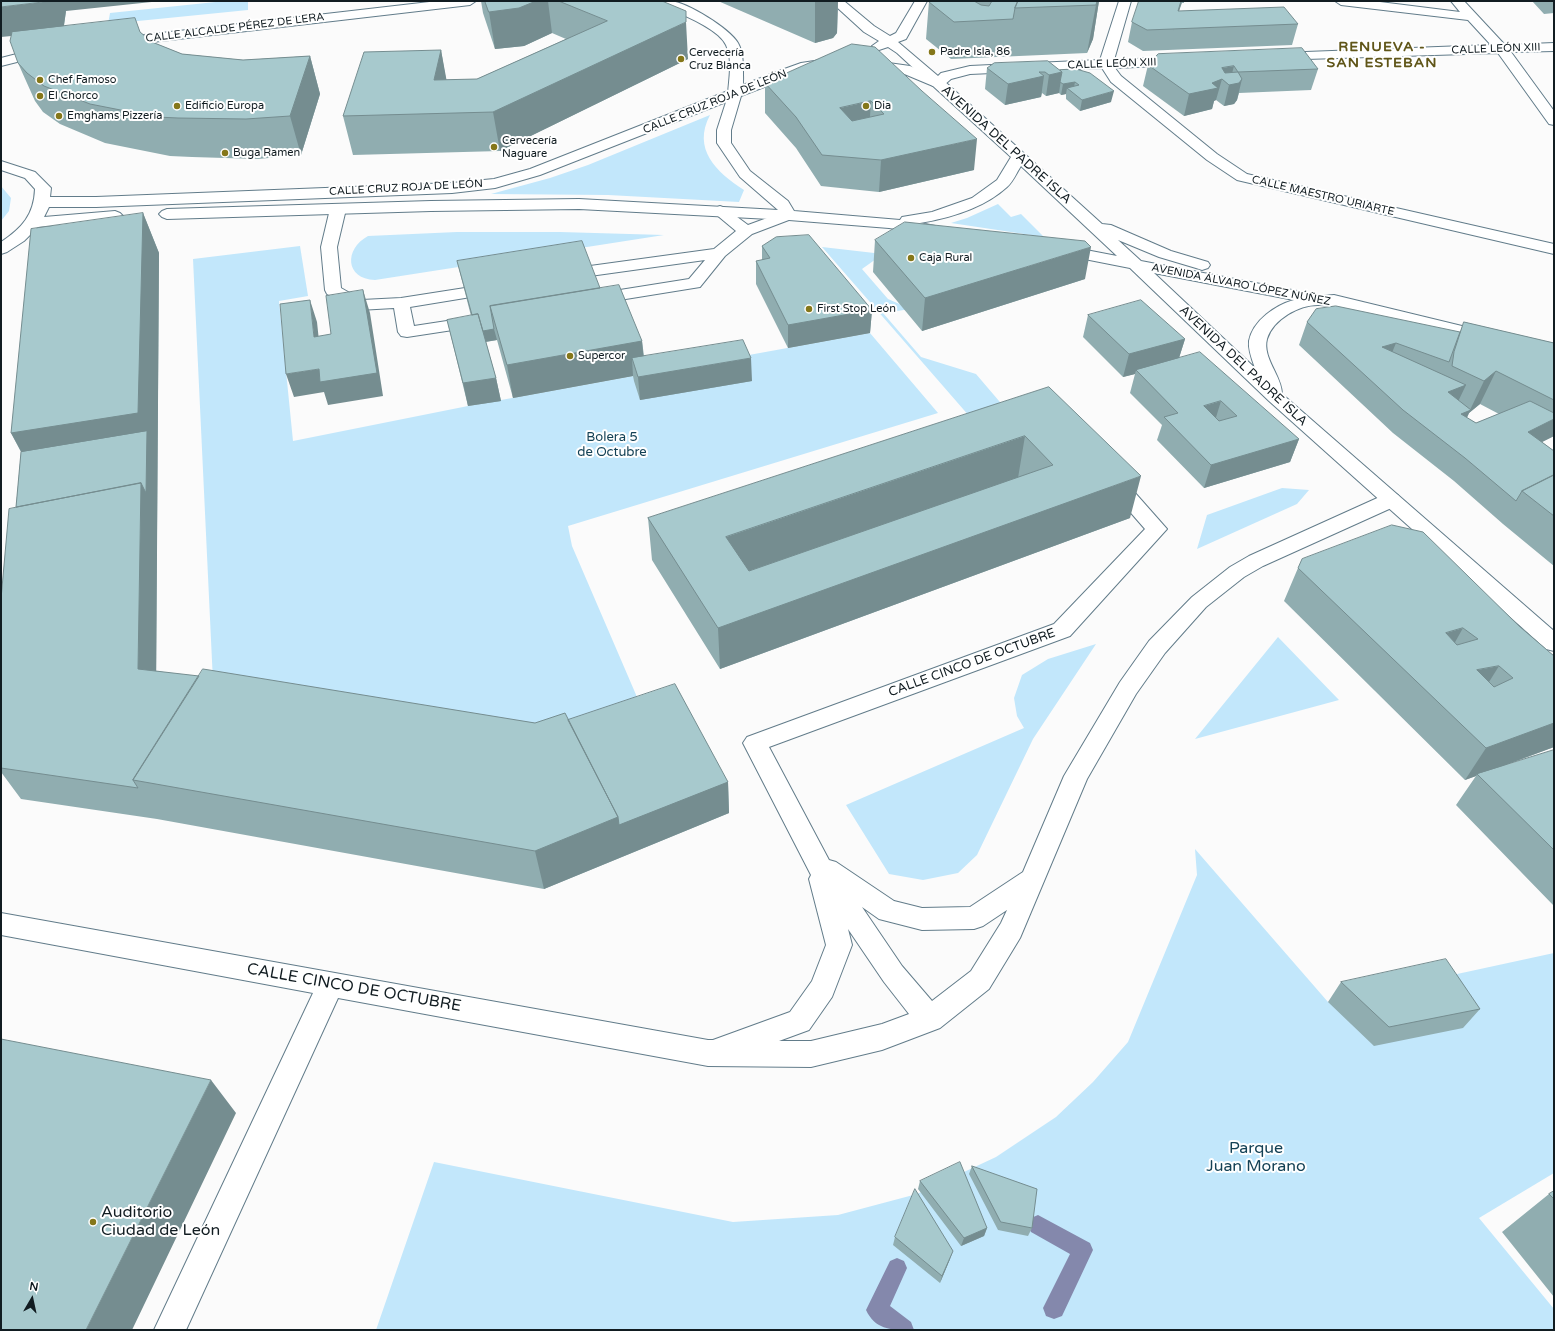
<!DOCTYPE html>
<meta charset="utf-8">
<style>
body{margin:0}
#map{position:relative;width:1555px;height:1331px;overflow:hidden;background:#fbfbfb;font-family:"Varela Round",sans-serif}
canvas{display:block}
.frame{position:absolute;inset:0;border:2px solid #111c21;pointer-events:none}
.north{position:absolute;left:12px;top:1279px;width:40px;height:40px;-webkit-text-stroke:3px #fff;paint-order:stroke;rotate:9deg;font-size:11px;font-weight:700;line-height:16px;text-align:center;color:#111c21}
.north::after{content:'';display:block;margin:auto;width:14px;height:18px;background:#111c21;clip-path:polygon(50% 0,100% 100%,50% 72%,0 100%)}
</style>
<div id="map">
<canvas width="1555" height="1331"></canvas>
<div class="frame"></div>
<div class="north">N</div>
</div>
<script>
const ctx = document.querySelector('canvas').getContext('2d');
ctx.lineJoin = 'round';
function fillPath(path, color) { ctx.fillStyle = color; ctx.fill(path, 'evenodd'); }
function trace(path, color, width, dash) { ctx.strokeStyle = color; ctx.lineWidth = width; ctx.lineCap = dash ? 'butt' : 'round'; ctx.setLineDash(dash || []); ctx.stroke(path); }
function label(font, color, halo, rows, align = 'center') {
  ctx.font = font + ' "Varela Round",sans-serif'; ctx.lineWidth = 4; ctx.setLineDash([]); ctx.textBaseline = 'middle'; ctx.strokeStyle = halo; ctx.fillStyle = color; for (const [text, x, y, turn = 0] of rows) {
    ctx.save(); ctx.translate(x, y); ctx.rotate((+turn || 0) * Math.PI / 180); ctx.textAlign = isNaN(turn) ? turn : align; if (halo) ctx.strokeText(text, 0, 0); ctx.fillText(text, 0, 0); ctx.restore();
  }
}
const green = new Path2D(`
 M225,1H248V10L108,24L110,13Z
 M710,115C692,149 716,172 744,190L739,202L608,195L491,194L550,178L588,165Z
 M1,186L11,198L9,211L1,221Z
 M998,204L1011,217L1021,214L1044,237L951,223L967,218Z
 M457,232H560L664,235L375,280C345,279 344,249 368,236Z
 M300,246L308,296L279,301L293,441L468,406L870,333L938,413L568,526L572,546L640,704L542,732L213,682L193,259Z
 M822,247L883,254L862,269L888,299L911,309L883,313L921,357L976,374L1005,408L970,417Z
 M1282,488L1309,490L1297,504L1197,549L1207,515Z
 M1278,637L1339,700L1195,739Z
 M1096,644L1033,739L977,855L958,873L923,880L889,874L846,805L1024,728L1017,716L1014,698L1022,675L1048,659Z
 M1195,849L1328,1002L1554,953V1173L1479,1218L1554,1309V1330H376L434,1162L733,1222L838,1215L917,1194L996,1157L1056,1117L1093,1082L1128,1042L1197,875Z`);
const stream = new Path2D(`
 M1038,1215L1090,1243L1093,1250L1062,1316L1054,1319L1046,1316L1043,1308L1070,1254L1031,1232L1028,1225L1031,1218Z
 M897,1258L904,1261L907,1268L890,1306L911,1322L914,1330C893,1330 876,1331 866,1310L890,1261Z`);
const minor = new Path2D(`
 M438,1H476L470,5L118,46L111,42L118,38Z
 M656,1C661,1 666,0 671,1C688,3 729,28 738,43C743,52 743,63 743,73C743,80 744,91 740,97H730L728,94C729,78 733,60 726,45C718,27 675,12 658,4Z
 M830,1H844L874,26L890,36L896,33L915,1H927L906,39L898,42L938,76L941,73L970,66L1100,60L1119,1H1131L1114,60L1179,57L1184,58L1186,61L1184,64L1179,65L1115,68L1121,76L1217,154L1247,174L1554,244V254L1237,180L1207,160L1111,82L1102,68L970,74L951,79L943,86H933L897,53L888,47L879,50L874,49L872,46L879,41L864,32Z
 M1335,1H1372L1460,12L1451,1H1464L1505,45L1554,43V51L1511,52L1554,111V125L1549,124L1498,53L1274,60L1272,57L1274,54L1279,53L1491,45L1468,20L1341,5Z
 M44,47L49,48L51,51L49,54L1,66V58Z
 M338,204L343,206L346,209L337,247L341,288L362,300L401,298L465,288L471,289L473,293L471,297L410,307L414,326L473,317L479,318L482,322L479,326L407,337L401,336L398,332L394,308L359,310L353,309L327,294L325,290L321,247L330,209L333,206Z
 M720,206L725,208L748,225L789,210L794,212L797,215L794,218L752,234L725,256L700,287L601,303L595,302L593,298L595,294L601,293L689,279L705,260L590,276L584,274L582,271L584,268L590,266L714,249L736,231L712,211L715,208Z
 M1114,476L1121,477L1167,529L1070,636L769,747L829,860L836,862L894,901L922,908L970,907L1023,872L1064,776L1120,682L1149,641L1192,597L1230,567L1249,556L1384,495L1391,493L1398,495L1401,500L1398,505L1263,566L1244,577L1206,607L1165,653L1136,694L1087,779L1020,938L989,989L940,1028L882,1050L811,1067L708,1066L338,998L186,1330H154L313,993L1,935V913L708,1040H713L790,1012L812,981L826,945L809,879L811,875L743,743L747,737L1054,624L1145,529L1104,482L1107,477ZM862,907L879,919L922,930L974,929L983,926L1007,910L1001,923L971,971L932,1001L902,966ZM848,929L884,982L909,1014L882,1024L811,1041H779L809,1030L832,997L852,945Z`);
const major = new Path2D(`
 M821,60L826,61L828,64L826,67L808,70L741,96L731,130V143L750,171L788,201L794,211L900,220L902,217L932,212L972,198L997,180L1011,157L933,86L902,73L867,68L862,67L860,64L862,61L867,60L910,66L943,80L1102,224L1111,225L1171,251L1208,262L1210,265L1208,268L1202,270L1196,268L1159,257L1118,240L1141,261L1323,296L1334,295L1495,334L1498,338L1495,342L1489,343C1457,335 1426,328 1394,320C1370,314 1345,307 1320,305C1300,304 1273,319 1267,339C1262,358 1282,376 1282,394L1554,631V651L1546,649L1269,401L1130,268L1054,253L1052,250L1054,247L1060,245L1117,256L1021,166C1017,172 1013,182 1007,187C984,208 950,218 920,223L935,226L937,229L935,232L929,234L889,228L789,220L579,209L431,211L167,219L162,217L159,214L162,211L167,209L431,201L579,199L778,210L740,177L717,143V130L726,102L540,175L495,188L452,193L96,207H49L44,217L115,211L120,213L123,216L120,219L115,221L38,227L24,241L7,252L1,254V242C22,228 34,215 35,189L25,178L1,170V161L35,172L51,188L50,197H96L452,183L494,179L530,169L776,72L801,63ZM1154,273L1294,300C1276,305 1253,320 1249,341C1248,349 1252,360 1255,368Z`);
const wall = new Path2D(`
 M481,1H662L688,59L500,151L353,155L343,116L441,50L446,80L477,79L566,39L552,33L524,46L495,49L483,13Z
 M718,1H838L837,33L833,38L815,43Z
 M929,1H1099L1093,39L1087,53L951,59L926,39Z
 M1139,1H1184V3H1182L1179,11L1298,24L1292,45L1143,51L1128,42L1132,22Z
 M1532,1H1554V13L1544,14Z
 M66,11L64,26L140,32L152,42L182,54L243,60L310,56L320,94L301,155L258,159L192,157L170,156L105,143L60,124L43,112L35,101L18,63Z
 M852,44L974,170L879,192L821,186L796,148L765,113V83Z
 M1158,54L1318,69L1311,90L1239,93L1237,100L1234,104L1224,106L1216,100L1214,101L1212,109L1184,116L1143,86L1148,65Z
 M987,68L1060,70L1111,102L1080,111L1066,99V94L1061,95L1059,93L1046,96L1042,93L1041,97L1005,105L985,89Z
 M143,213L159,253L156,671L535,723L568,720L728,782L729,813L544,889L157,819L21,799L1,772V599L16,507L21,452L11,433Z
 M875,240L1085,279L922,331L873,272Z
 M762,246L872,310L870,333L788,348L756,284V261L762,260Z
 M457,261L600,288L642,341L644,356L752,381L640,400L634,381L633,376L513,398L497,340L486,342L496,378L501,401L468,406L447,320L471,316L460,273Z
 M1088,315L1185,339L1179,358L1299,439L1290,462L1204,488L1157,440L1162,425L1130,393L1135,374L1123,377L1083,337Z
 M1307,322L1460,332L1464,322L1554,343V436L1542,442L1554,451V566L1503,524L1454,481L1393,433L1299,345ZM1480,404L1499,414L1476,423L1467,418L1469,413Z
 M1049,387L1130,518L720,669L652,560L648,518Z
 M1298,568L1519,626L1554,656V747L1501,767L1554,750V906L1456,805L1476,776L1465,780L1284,601Z
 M1341,982L1480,1009L1463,1028L1374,1046L1328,1002Z
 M972,1166L1032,1228L1028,1236L998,1230L969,1174Z
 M920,1181L987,1228L984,1236L961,1246L918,1189Z
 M1554,1191V1297L1502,1232L1549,1194Z
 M895,1237L950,1259L940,1283L893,1245Z`);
const shadedWall = new Path2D(`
 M51,1H161L66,11L63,31L1,37V7Z
 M536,1H548L552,33L524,46L495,49L489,12Z
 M815,1H838L837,33L833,38L815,43Z
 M1097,1H1099L1093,39L1087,53L1096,5Z
 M1181,1H1182L1173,31L1178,11Z
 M686,22L688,59L500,151L493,112Z
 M441,50L448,88L434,80Z
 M310,56L320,94L301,155L290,116Z
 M1234,66L1229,85L1242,79L1237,100L1234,104L1224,106L1229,85L1222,79L1216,100L1214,101L1212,109L1184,116L1189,94L1212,83L1222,68Z
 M1062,72L1059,93L1046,96L1049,75Z
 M1044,76L1041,97L1005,105L1008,84Z
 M1075,82L1073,92L1067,88L1066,94L1061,95L1063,84Z
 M1114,91L1111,102L1080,111L1082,100Z
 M871,101L869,132L839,139L840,108Z
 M977,139L974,170L879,192L881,160Z
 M143,213L159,253L156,702L138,669L141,483L146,456L34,475L11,433Z
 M1091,247L1085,279L922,331L925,298Z
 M363,290L370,313L383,396L328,405L324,392L294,397L286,374L319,369Z
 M310,300L317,322L321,360L314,337Z
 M872,310L870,333L788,348V325Z
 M494,329L497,340L484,342L482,331Z
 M1185,339L1178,361L1136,370L1135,374L1123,377L1129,354Z
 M642,341L645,374L632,358L633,376L513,398L507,365Z
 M1396,343L1387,365L1382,347Z
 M751,358L752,381L640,400L638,377Z
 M1496,371L1480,404L1469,413L1459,433L1461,414L1470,410L1484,381Z
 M496,378L501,401L468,406L463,383Z
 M1466,385L1455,408L1448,392Z
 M1221,401L1214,424L1204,406Z
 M1554,419V428L1548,439L1516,455L1528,432Z
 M1554,428V436L1548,439Z
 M1025,436L1018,478L728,578L726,537Z
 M1299,439L1290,462L1204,488L1211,465Z
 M1141,476L1130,518L720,669L718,628Z
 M1463,628L1445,660L1446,633Z
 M1499,666L1479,698L1477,670Z
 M1554,723V747L1478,775L1477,774L1476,776L1465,780L1486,748Z
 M728,782L729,813L544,889L535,851L618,817Z
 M211,1080L236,1113L132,1330H86Z
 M987,1228L984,1236L961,1246L964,1238Z
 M953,1251L950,1259L940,1283L942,1276Z`);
const building = new Path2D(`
 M1,1H51L1,7Z
 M485,1H536L519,8L489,12Z
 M559,1H662L686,11V22L493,112L343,116L364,52L441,50L434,80L477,79L607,21Z
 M929,1H974L981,5L989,6L992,1H1018L1015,8L1013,19L954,22L929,2Z
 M1018,1H1097L1096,5L1015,8Z
 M1139,1H1181L1178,11L1284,7L1298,24L1147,30L1132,22Z
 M135,18L140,32L152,42L182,54L243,60L310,56L290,116L246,119L178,118L156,117L90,104L44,86L27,73L18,63L10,41L12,32Z
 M852,44L875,47L922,91L977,139L881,160L822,155L796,117L765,83ZM871,101L884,114L852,121L840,108Z
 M1302,48L1318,69L1238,72L1242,79L1239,83L1229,85L1222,79L1212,83L1218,88L1189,94L1148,65L1158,54ZM1234,66L1238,72L1225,73L1222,68Z
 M1048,61L1062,72L1049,75L1045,72H1039L1044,76L1008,84L987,68L994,63Z
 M1076,69L1090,73L1114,91L1082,100L1067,88L1079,85L1075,82L1063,84L1060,82L1062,72L1060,70Z
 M143,213L138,413L11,433L31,229Z
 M905,222L1085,241L1091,247L925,298L875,240Z
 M809,235L872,310L788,325L756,261L770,258L762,246L776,237Z
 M582,241L600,288L490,306L494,329L483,331L478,314L472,315L457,261Z
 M619,285L642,341L507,365L490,306Z
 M363,290L377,373L320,382L319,369L286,374L280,304L310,300L314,337L331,334L326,296Z
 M1141,300L1185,339L1129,354L1088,315Z
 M1336,306L1460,332L1449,362L1396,343L1382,347L1466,385L1448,392L1471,410L1461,414L1476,423L1530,401L1554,413V419L1528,432L1554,451V475L1522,491L1516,501L1465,458L1403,410L1307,322L1316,309Z
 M478,314L496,378L463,383L447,320Z
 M1464,322L1554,343V400L1496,371L1484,381L1452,366L1454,352Z
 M743,340L751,358L638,377L632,358Z
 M1200,352L1299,439L1211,465L1164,417L1178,413L1136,370ZM1221,401L1237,416L1219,421L1204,406Z
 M1049,387L1141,476L718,628L648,518ZM1025,436L1053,465L749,571L726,537Z
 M147,431L146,493L141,483L16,507L21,452Z
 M1554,475V516L1522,491Z
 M141,483L138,669L199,676L133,780L138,788L1,768V599L9,509Z
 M1392,525L1423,532L1519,626L1554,656V723L1486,748L1298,568L1302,559ZM1463,628L1478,639L1457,645L1446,633ZM1499,666L1513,678L1494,687L1477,670Z
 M203,669L535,723L565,713L618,817L535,851L133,780Z
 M675,684L728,782L619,825L618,817L568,720Z
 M1554,750V850L1477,774Z
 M1446,959L1480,1009L1389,1027L1341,982Z
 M1,1039L211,1080L86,1330H1Z
 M960,1162L987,1228L964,1238L920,1181Z
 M972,1166L1037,1189L1032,1228L1001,1222Z
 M915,1189L953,1251L942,1276L895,1237Z
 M1554,1191V1199L1549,1194Z`);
const markers = [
 [932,52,4,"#85771a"],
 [681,59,4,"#85771a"],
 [40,80,4,"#85771a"],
 [40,96,4,"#85771a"],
 [177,106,4,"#85771a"],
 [866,106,4,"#85771a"],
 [59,116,4,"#85771a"],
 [494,147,4,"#85771a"],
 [225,153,4,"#85771a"],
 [911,258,4,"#85771a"],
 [809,309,4,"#85771a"],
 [570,356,4,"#85771a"],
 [93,1222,4,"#85771a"]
];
const farStreetnames = [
 ["CALLE ALCALDE PÉREZ DE LERA",235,28,-7],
 ["CALLE LEÓN XIII",1496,49,-2],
 ["CALLE LEÓN XIII",1112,64,-2],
 ["CALLE CRUZ ROJA DE LEÓN",715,102,-22],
 ["CALLE CRUZ ROJA DE LEÓN",406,188,-3],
 ["CALLE MAESTRO URIARTE",1323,196,13],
 ["AVENIDA ÁLVARO LÓPEZ NÚÑEZ",1241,285,11]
];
const farPoinames = [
 ["Padre Isla, 86",940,52],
 ["Cervecería",689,53],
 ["Cruz Blanca",689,66],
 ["Chef Famoso",48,80],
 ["El Chorco",48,96],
 ["Edificio Europa",185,106],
 ["Dia",874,106],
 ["Emghams Pizzería",67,116],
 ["Cervecería",502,141],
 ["Naguare",502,154],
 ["Buga Ramen",233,153],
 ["Caja Rural",919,258],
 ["First Stop León",817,309],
 ["Supercor",578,356]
];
const streetNames = [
 ["AVENIDA DEL PADRE ISLA",1006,145,42],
 ["AVENIDA DEL PADRE ISLA",1243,366,43],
 ["CALLE CINCO DE OCTUBRE",972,663,-20]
];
const parkNames = [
 ["Bolera 5",612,438],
 ["de Octubre",612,453]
];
const farDistrictnames = [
 ["RENUEVA -",1382,47],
 ["SAN ESTEBAN",1382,63]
];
const nearStreetnames = [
 ["CALLE CINCO DE OCTUBRE",354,988,10]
];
const nearParknames = [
 ["Parque",1256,1149],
 ["Juan Morano",1256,1167]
];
const nearPoinames = [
 ["Auditorio",101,1213],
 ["Ciudad de León",101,1231]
];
fillPath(green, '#c2e7fb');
fillPath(stream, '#8488ac');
trace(minor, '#627c8a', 2);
trace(major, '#627c8a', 2);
fillPath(minor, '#fff');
fillPath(major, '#fff');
fillPath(wall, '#90adb0');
fillPath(shadedWall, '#758d90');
fillPath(building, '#a7c9cd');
trace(building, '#758d90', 1);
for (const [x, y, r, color] of markers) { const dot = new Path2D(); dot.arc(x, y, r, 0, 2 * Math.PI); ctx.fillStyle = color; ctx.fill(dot); trace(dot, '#fff', 1.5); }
label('11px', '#111c21', '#fff', farStreetnames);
label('11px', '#111c21', '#fff', farPoinames, 'left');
label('13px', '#111c21', '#fff', streetNames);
label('13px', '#134155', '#fff', parkNames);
ctx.letterSpacing = '1px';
label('bold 14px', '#605619', '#fff', farDistrictnames);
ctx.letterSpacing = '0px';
label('16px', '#111c21', '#fff', nearStreetnames);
label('16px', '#134155', '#fff', nearParknames);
label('16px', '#111c21', '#fff', nearPoinames, 'left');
</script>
